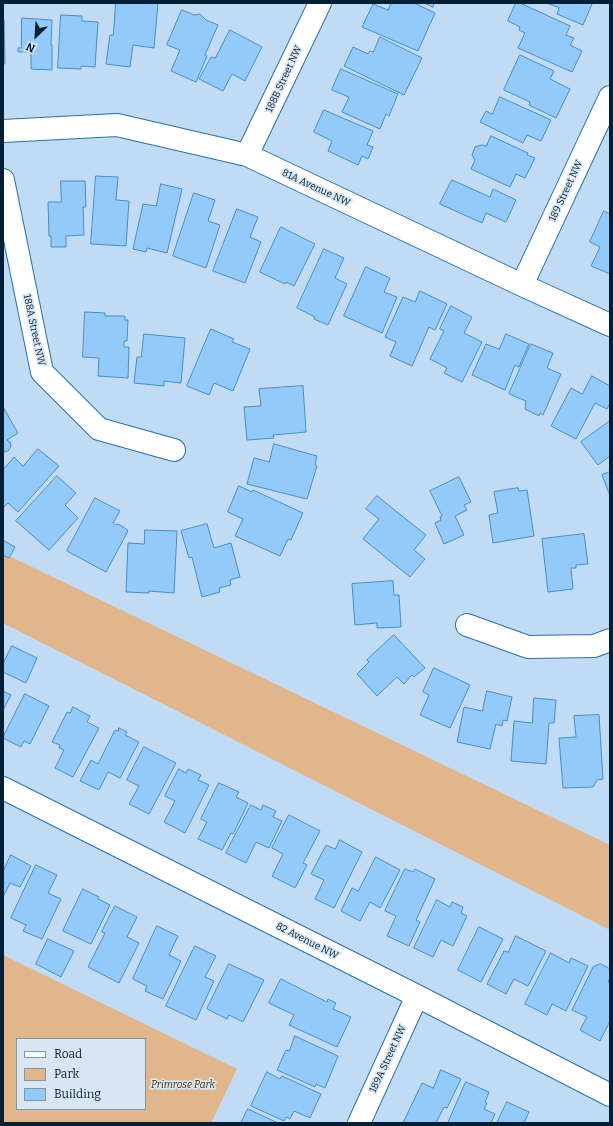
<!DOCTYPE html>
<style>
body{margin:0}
#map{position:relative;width:613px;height:1126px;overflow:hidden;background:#c0dbf3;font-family:Bitter,serif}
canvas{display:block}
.frame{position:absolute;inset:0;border:4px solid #021f35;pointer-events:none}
.legend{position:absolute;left:16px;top:1038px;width:130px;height:72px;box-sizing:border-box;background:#d9e6f2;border:1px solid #8396a6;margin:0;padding:5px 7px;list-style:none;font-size:12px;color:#021f35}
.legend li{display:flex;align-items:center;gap:8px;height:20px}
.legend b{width:20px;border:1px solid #8396a6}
.north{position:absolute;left:16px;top:16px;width:40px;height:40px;-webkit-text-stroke:3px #d9e6f2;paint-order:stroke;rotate:205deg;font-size:11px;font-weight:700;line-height:16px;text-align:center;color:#021f35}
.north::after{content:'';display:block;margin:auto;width:14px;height:18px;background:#021f35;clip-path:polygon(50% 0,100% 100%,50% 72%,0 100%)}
</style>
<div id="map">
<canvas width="613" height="1126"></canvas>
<div class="frame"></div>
<ul class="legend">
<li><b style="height:5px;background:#fff"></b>Road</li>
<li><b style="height:11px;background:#e1b68d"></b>Park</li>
<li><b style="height:11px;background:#93caf9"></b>Building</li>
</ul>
<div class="north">N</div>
</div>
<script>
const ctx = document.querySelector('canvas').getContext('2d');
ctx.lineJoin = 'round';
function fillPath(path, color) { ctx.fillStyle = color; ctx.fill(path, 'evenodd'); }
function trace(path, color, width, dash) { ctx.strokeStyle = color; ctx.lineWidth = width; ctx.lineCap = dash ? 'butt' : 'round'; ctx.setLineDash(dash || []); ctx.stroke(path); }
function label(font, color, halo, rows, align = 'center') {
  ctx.font = font + ' Bitter,serif'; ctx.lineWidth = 3.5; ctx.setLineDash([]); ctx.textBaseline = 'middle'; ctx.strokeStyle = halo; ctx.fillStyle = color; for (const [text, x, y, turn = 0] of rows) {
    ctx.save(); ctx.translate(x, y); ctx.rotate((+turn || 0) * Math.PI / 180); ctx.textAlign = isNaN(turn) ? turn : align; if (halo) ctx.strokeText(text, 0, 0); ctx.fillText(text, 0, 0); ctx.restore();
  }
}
const green = new Path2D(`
 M3,553L610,845V930L3,623Z
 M3,955L237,1069L211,1123H3ZM17,1039H145V1109H17Z`);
const building = new Path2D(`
 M116,3H158L154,48L133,45L130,67L106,64L110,35H113Z
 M391,3H414L435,13L418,51L362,27L373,4L388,10Z
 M425,3H434L433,7Z
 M516,3H520L570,26L566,35L574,38L570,45L582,51L572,72L518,48L525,33L519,30L520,27L508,21Z
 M547,3H591L592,4L583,25L557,14L559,8Z
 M182,10L194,15L200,14L206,20L218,25L205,55L207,56L196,82L171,71L180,50L167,45Z
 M61,15L82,16V21L98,22L95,67L81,66V69L58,68Z
 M22,18L52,20L51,45H52V70L31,69V52H18V48H21Z
 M3,20H4L5,64H3Z
 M230,30L262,47L245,81L232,74L223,91L199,79L211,57L215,58Z
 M380,37L422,58L404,95L344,66L353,47L368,54L370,51L373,52Z
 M520,55L554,71L550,79L570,89L556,118L529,105L530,102L504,90Z
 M341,69L398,94L389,116L386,114L380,129L342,112L349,97L332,90Z
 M500,97L551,120L541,141L527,135L523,143L480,122L486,111L492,114Z
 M324,110L373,131L367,145L373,147L368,159L362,156L358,165L328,151L332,141L314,132Z
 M491,136L528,153L527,155L535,158L525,178L516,174L510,187L471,169L475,160L472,155L475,147L482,145L486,146Z
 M96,176L118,177L116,200L129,201L126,246L91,244Z
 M452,180L490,197L493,189L516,200L506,222L486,213L482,223L440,204Z
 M61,181H85L86,207H83L84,235L66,236V247H51V236H49L48,202H61Z
 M161,184L182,189L167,253L147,248L146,252L133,249L143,204L156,206Z
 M194,193L215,200L208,221L220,225L206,268L173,256Z
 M237,209L258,217L250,237L261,242L245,283L213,271Z
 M604,211L610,214V274L591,266L600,247L590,242Z
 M281,227L315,244L294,286L286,282L285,284L260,272Z
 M324,249L344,258L335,278L347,284L328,325L314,319L315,317L297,308Z
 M366,267L390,278L384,292L397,297L382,333L344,316Z
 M420,291L447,304L435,330L429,327L412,366L390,356L396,342L385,337L403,297L415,302Z
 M451,306L472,317L464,333L482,342L462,382L444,373L447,368L430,359L444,331L440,329Z
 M85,312L105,313V316H125V320H128L127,341H124V347H129L128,378L98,376L99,358L83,357Z
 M211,329L234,339L232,342L250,349L233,391L214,383L209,395L187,386Z
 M144,334L185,338L181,383L164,381V386L134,383L137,357H141Z
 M506,334L529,344L519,367L515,365L505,390L472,375L486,344L499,349Z
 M531,344L553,353L547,368L561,374L543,415L540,413L539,416L525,409L526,401L509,394Z
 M592,376L610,386V403L607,409L595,403L576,439L551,426L571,388L582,394Z
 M303,386L306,432L273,435L274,438L247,440L244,407L261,406L259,389Z
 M3,407L18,433L7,440L10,442L11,446L9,450L6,452L3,451Z
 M610,421V456L598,465L581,442Z
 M274,444L317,456L315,465L317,466L307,499L247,484L254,458L269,462Z
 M38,449L59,466L18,512L8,503L3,508V470L14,457L23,466Z
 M610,472V496L602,475Z
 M57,476L76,493L65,505L78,518L49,550L16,521Z
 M459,477L471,502L464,505L467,510L455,516L464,535L444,544L435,523L441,520L440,517L442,516L430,491Z
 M239,486L252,492L253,490L303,513L291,540L288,539L280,556L235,536L243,519L228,512Z
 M518,488L519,491L527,490L534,536L493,543L489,515L498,513L494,492Z
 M377,496L426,535L414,550L425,559L410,577L363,539L379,519L366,509Z
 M95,498L120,511L113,523L116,525L118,524L125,528L128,531L106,572L67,551Z
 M207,524L214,548L231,543L240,577L230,580L231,585L219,588L220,592L202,597L192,557L189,558L181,531Z
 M145,530L177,531L174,593L149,591V593L126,592L128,543L144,544Z
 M584,534L588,564L576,565V568H571L573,589L548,592L542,539Z
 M3,540L15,547L9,558L3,555Z
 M393,581L394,595H399L401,627L377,628V623L355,625L352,584Z
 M394,635L425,668L414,677L412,675L404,684L397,677L377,696L357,674L369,662L367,660Z
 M12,646L37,658L26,683L3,672V664Z
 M434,668L470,685L450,728L420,715L429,695L423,692Z
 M3,691L11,695L3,710Z
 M487,691L512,697L507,721L503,720L502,726L496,724L490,749L457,742L464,707L482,711Z
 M25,694L49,706L30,744L24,741L21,747L3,738Z
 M534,698L556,700L554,723H549L546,764L511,761L514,721L532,723Z
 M73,707L90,716L87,722L99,728L73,777L55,768L64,750L59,748L60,745L52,742L67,712L70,713Z
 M599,715L603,779L597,780L593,787L563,788L559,738L576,737L574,716Z
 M119,728L127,732L125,735L139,742L120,778L108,772L99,790L80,781L91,760L98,764L115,730L118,731Z
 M144,747L176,763L149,814L129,804L139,786L127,780Z
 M179,769L186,773L188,769L201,775L198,780L209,785L185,833L164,822L175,801L165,796Z
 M219,783L239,792L236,797L248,803L233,834L231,833L222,850L198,839L207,822L201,819Z
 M251,805L261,810L263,805L276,811L273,817L282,821L269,848L256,842L246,863L226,853Z
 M289,815L320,831L303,863L307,865L295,888L272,876L283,854L272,848Z
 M340,840L362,852L334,908L315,899L324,880L311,874L326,845L335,849Z
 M11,855L31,866L20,887L10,883L3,897V872Z
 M376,857L400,870L380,908L370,902L360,921L341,911L352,888L358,891Z
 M36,865L57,875L48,893L61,899L42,939L23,931L26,925L11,918Z
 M405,869L413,872L415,869L435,879L416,920L420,922L409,946L387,936L396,916L385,911Z
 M83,889L99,897L98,899L110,905L91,944L63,931Z
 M437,900L450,907L452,902L463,907L461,913L467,916L453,946L441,940L433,957L414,948Z
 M115,906L137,917L127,937L139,943L119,983L88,967L105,933L102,932Z
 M157,926L178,936L169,955L181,961L163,999L145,991L147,986L133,979Z
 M479,927L503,939L481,982L458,970Z
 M516,936L546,951L528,986L514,979L506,994L487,984L504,951L508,952Z
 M48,939L74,951L61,977L36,964Z
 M195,946L216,956L205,977L214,981L196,1020L166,1006Z
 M551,953L569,963L571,958L588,966L566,1011L552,1004L547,1015L525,1004Z
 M229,964L264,980L243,1022L229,1015L227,1019L207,1009Z
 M601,964L610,969V978L608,982L610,983V1021L600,1041L580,1030L587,1017L572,1010L593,967Z
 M281,979L327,1002L328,999L336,1003L333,1009L351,1017L337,1047L289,1025L294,1015L269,1003Z
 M295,1036L338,1056L325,1088L316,1084L315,1087L277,1070L286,1050L289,1051Z
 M441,1070L461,1079L447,1108L444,1107L436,1123H403L422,1083L433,1088Z
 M267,1072L280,1079L282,1076L321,1094L310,1118L294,1111L290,1119L286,1117L284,1121L251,1106Z
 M466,1082L489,1092L485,1102L487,1103L484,1109L495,1114L491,1123H448Z
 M507,1102L529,1112L524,1123H497Z
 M248,1109L278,1123H241Z`);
const minor = new Path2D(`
 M3,131L117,125L247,155L522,285L610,325
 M247,155L320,3
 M3,180L42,372L99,429L174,450
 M522,285L610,97
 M467,625L528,647L594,646L610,640
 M3,788L417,996L610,1095
 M359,1123L417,996`);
const streetNames = [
 ["188B Street NW",284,79,-65],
 ["81A Avenue NW",316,188,25],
 ["189 Street NW",566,191,-65],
 ["188A Street NW",34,330,78],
 ["82 Avenue NW",307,941,27],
 ["189A Street NW",388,1059,-65]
];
const parkNames = [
 ["Primrose Park",183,1085]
];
fillPath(green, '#e1b68d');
fillPath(building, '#93caf9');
trace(building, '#488dc4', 1);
trace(minor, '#2a71a6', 24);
trace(minor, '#fff', 22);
label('10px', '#021f35', '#d9e6f2', streetNames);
label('italic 10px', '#4d2b00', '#d9e6f2', parkNames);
</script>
